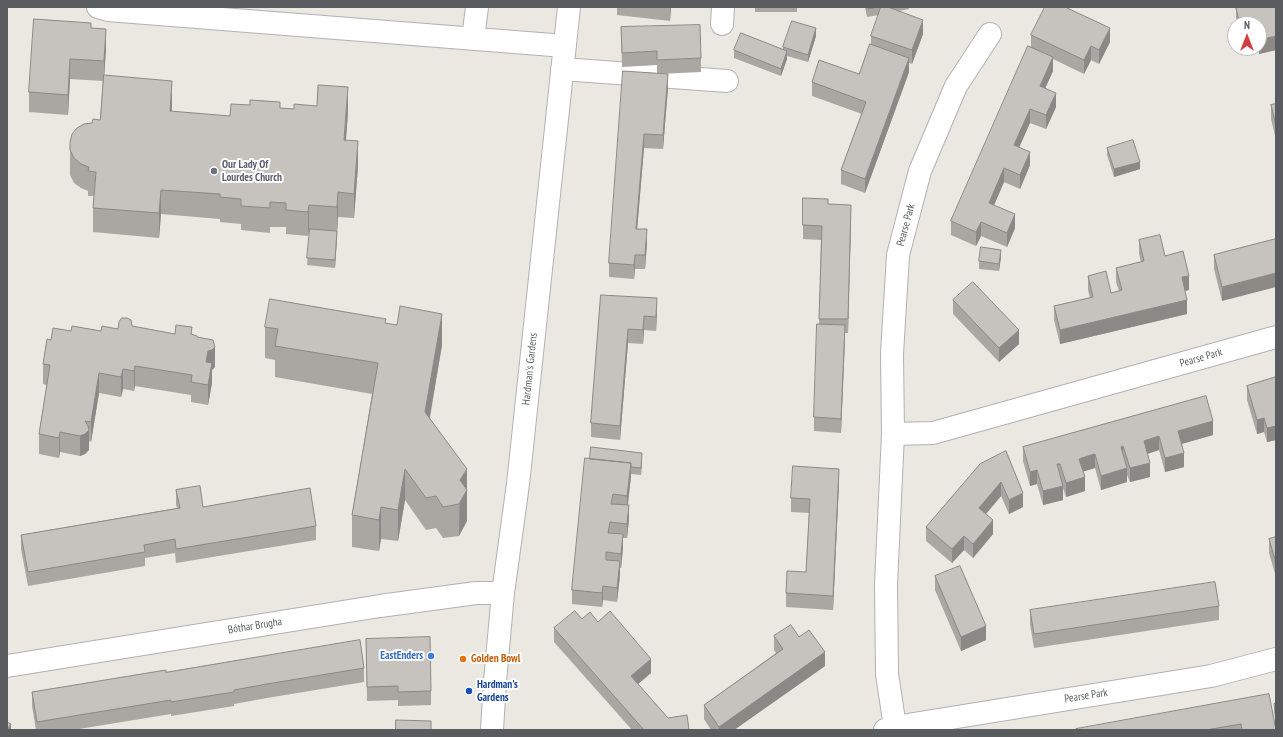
<!DOCTYPE html>
<meta charset="utf-8">
<style>
body{margin:0}
#map{position:relative;width:1283px;height:737px;overflow:hidden;background:#ebe7e1;font-family:"PT Sans Narrow",sans-serif}
canvas{display:block}
.frame{position:absolute;inset:0;border:8px solid #5a5d60;pointer-events:none}
.north{position:absolute;left:1227px;top:16px;width:40px;height:40px;box-sizing:border-box;background:#fff;border:1px solid #bdbebf;border-radius:50%;rotate:0deg;font-size:11px;font-weight:700;line-height:16px;text-align:center;color:#5a5d60}
.north::after{content:'';display:block;margin:auto;width:14px;height:18px;background:#d33e43;clip-path:polygon(50% 0,100% 100%,50% 72%,0 100%)}
</style>
<div id="map">
<canvas width="1283" height="737"></canvas>
<div class="frame"></div>
<div class="north">N</div>
</div>
<script>
const ctx = document.querySelector('canvas').getContext('2d');
ctx.lineJoin = 'round';
function trace(path, color, width, dash) { ctx.strokeStyle = color; ctx.lineWidth = width; ctx.lineCap = dash ? 'butt' : 'round'; ctx.setLineDash(dash || []); ctx.stroke(path); }
function fillPath(path, color) { ctx.fillStyle = color; ctx.fill(path, 'evenodd'); }
function label(font, color, halo, rows, align = 'center') {
  ctx.font = font + ' "PT Sans Narrow",sans-serif'; ctx.lineWidth = 4; ctx.setLineDash([]); ctx.textBaseline = 'middle'; ctx.strokeStyle = halo; ctx.fillStyle = color; for (const [text, x, y, turn = 0] of rows) {
    ctx.save(); ctx.translate(x, y); ctx.rotate((+turn || 0) * Math.PI / 180); ctx.textAlign = isNaN(turn) ? turn : align; if (halo) ctx.strokeText(text, 0, 0); ctx.fillText(text, 0, 0); ctx.restore();
  }
}
const minor = new Path2D(`
 M98,7L108,10L565,46
 M722,24L723,7
 M473,39L477,7
 M562,69L727,81
 M893,434L933,433L1276,337
 M7,666L380,606L476,593H503
 M895,727L887,674L886,584L893,434L892,354L898,255L920,171L956,86L990,34
 M492,730L495,681L503,593L518,484L569,7
 M885,730L895,727L1211,676L1276,659`);
const wall = new Path2D(`
 M617,7H671L670,21L617,15Z
 M755,7H797V12H755Z
 M865,7H909V9L899,11L923,34L912,64L909,63V72L865,193L841,184V170L862,114L812,96V82L859,74L871,45V36L879,15L867,17Z
 M1236,7H1276V50L1259,54L1258,48H1259V24H1237L1236,18Z
 M621,27L701,58V72L659,74L668,88L663,149L644,148L637,229L647,243L645,269H635L634,279L609,277V263L657,74V65L622,67Z
 M91,28L106,49L104,75L172,106V112L230,116L280,108L294,109L348,112L346,140L358,166L354,218L338,217L335,268L307,265L310,230L309,229L308,236L286,234V227H270V233L241,230V224L220,222V219L161,214L159,238L93,232V208L94,196H88V191L81,188L74,183L70,175V142L92,123L100,120L103,81L70,79L68,115L29,112V92Z
 M1031,35L1110,42L1099,64L1091,60L1084,74L1053,59V71L1045,88L1056,107L1046,129L1030,123L1019,147L1030,165L1020,189L1004,182L994,205L1015,228L1007,247L981,236L976,246L951,235V221L1031,47Z
 M816,36L808,62L787,56V59L781,76L734,58V50L783,49V47Z
 M1276,104V139L1271,119V105Z
 M1107,148L1140,169L1114,177L1107,155Z
 M803,198L828,204L851,219L848,333H845L841,433L814,431V417L819,324L821,240L803,239Z
 M1276,239L1222,301L1214,269V255Z
 M1139,240L1165,256L1189,290L1185,291L1187,314L1060,344L1054,320V306L1090,298L1088,290V276L1111,293L1119,291L1116,282V268L1141,262L1139,254Z
 M1001,257L999,271L979,269V261Z
 M601,295L657,312L656,331L644,330L643,344L628,343L620,440L591,437V423Z
 M953,300L1019,344L999,362L953,314Z
 M386,323L442,345L430,418L467,521L459,536L443,538L436,528L426,530L405,500L398,541L381,539L379,551L352,547V515L372,394L275,377V360L265,358V327Z
 M132,326L175,334H192L197,337L215,367L212,370V383L208,405L191,402V395L135,386L134,391L123,389L121,397L99,393L91,442L89,441V450L85,454L80,456L60,452L59,458L39,454V434L47,385L43,384V364L51,340L71,331H101Z
 M1276,377V440L1267,442L1264,432L1257,434L1247,400V386Z
 M1206,396L1213,435L1181,444L1184,467L1165,472L1159,450L1147,454L1150,477L1130,482L1127,475V482L1101,490L1095,468L1083,471L1085,491L1066,497L1063,488V500L1043,505L1037,484L1030,486L1023,461V447Z
 M1006,451L1023,507L1009,514L1001,496L986,514L993,534L973,558L964,550L952,563L926,541V527Z
 M590,459L642,460L641,475L631,474L628,505L629,519L627,538H623V548L621,568H620V575L617,602L603,600L602,607L572,604V590Z
 M839,483L833,610L786,607V593L806,572L809,513L791,512V498Z
 M176,490L203,507L316,526V540L176,563L175,553L145,558V566L28,586L21,549V535L177,508L176,504Z
 M1276,537V577L1269,553V539Z
 M935,576L986,640L961,651L935,590Z
 M1219,606V620L1034,648L1030,624V610Z
 M582,619L598,622L651,673L638,684L668,718L689,730H632L554,642V628Z
 M774,636L799,637L825,666L734,730H711L704,719V705L776,653L774,650Z
 M366,639L431,691V705L398,706V700L367,701Z
 M364,668V682L267,698L234,704V706L171,716V714L73,730H36L32,706V692L166,672Z
 M1269,694L1276,730H1076Z
 M1276,703V724L1274,711V704Z`);
const shadedWall = new Path2D(`
 M670,7H671L670,21Z
 M1254,19V24H1240V23Z
 M923,20V34L912,64V50Z
 M816,28V36L808,62V55Z
 M1110,28V42L1099,64V50Z
 M106,29V49L104,81V61Z
 M1276,36V50L1259,54V40Z
 M1091,46V60L1084,74V60Z
 M787,51V59L781,76V69Z
 M1053,57V71L1040,100V86Z
 M909,58V72L865,193V179Z
 M70,59V79L68,115V95Z
 M668,74V88L663,149V135Z
 M172,81V106L170,136V111Z
 M348,87V112L344,165V140Z
 M1056,93V107L1046,129V115Z
 M1030,109V123L1014,159V145Z
 M644,134V148L636,243V229Z
 M358,141V166L354,218V194Z
 M1030,152V165L1020,189V175Z
 M1140,162V169L1114,177V169Z
 M1004,168V182L989,217V203Z
 M161,190V214L159,238V213Z
 M338,192V217L337,232V207Z
 M309,205V229L308,236V212Z
 M851,205V219L848,333V319Z
 M1015,214V228L1007,247V233Z
 M981,222V236L976,246V232Z
 M647,229V243L645,269V255Z
 M337,231V238L335,268V260Z
 M1001,250V257L999,271V264Z
 M635,255V269L634,279V265Z
 M1276,273V287L1222,301V287Z
 M1189,276V290L1182,291V277Z
 M657,298V312L656,331V317Z
 M1187,300V314L1060,344V330Z
 M442,314V345L425,443V412Z
 M644,316V330L643,344V330Z
 M845,325V339L841,433V419Z
 M628,329V343L620,440V426Z
 M1019,330V344L999,362V348Z
 M215,347V367L212,370V383L208,405V385L206,362L208,351Z
 M135,366V386L134,391V371Z
 M123,369V389L121,397V377Z
 M99,373V393L91,442V422Z
 M1264,418V432L1257,434V420Z
 M1213,421V435L1178,445V431Z
 M1276,426V440L1267,442V428Z
 M89,430V450L85,454L80,456V436Z
 M60,432V452L59,458V438Z
 M1159,436V450L1144,455V441Z
 M1123,446V460L1121,447Z
 M642,453V460L641,475V468Z
 M1184,453V467L1165,472V458Z
 M1095,454V468L1079,473V459Z
 M631,463V477L627,510V496Z
 M1150,463V477L1130,482V468Z
 M1127,468V482L1101,490V476Z
 M405,469V500L398,541V510Z
 M467,469V521L459,536L460,480Z
 M839,469V483L833,610V596Z
 M1037,470V484L1030,486V472Z
 M1085,477V491L1066,497V483Z
 M1001,482V496L979,522V508Z
 M1063,486V500L1043,505V491Z
 M1023,493V507L1009,514V500Z
 M629,505V519L627,538V524Z
 M381,507V539L379,551V520Z
 M993,520V534L973,558V544Z
 M623,534V548L621,568V554Z
 M964,536V550L952,563V549Z
 M620,561V575L617,602V588Z
 M603,586V600L602,607V593Z
 M986,626V640L961,651V637Z
 M825,652V666L734,730H719V727Z
 M651,659V673L631,690V676Z
 M11,724V730H7Z`);
const building = new Path2D(`
 M867,7H880L867,9Z
 M881,7H888L923,20L912,50L871,36Z
 M1045,7H1065L1110,28L1099,50L1091,46L1084,60L1031,35Z
 M1236,7H1276V36L1259,40V24H1255L1254,19L1240,23Z
 M34,19L91,23V28L106,29L104,61L70,59L68,95L29,92Z
 M792,21L816,28L808,55L783,47Z
 M700,25L701,58L657,60V51L622,53L621,27Z
 M741,33L787,51L781,69L734,50Z
 M870,44L909,58L865,179L841,170L866,102L812,82L819,60L859,74Z
 M1028,46L1053,57L1040,86L1056,93L1046,115L1030,109L1014,145L1030,152L1020,175L1004,168L989,203L1015,214L1007,233L981,222L976,232L951,221Z
 M623,71L668,74L663,135L644,134L636,229H647L645,255H635L634,265L609,263Z
 M104,75L172,81L170,111L230,116L231,104L250,105V100L280,102V108L294,109V104L317,106L318,85L348,87L344,140L358,141L354,194L338,192L337,207L309,205L308,212L286,210V203L270,202V208L241,206V199L220,197V194L161,190L159,213L93,208L96,172L88,171L89,167L81,164L74,158L70,150V142L72,134L77,128L84,124L92,123L93,119L100,120Z
 M1276,104V125L1271,105Z
 M1133,140L1140,162L1114,169L1107,148Z
 M803,198L828,199V204L851,205L848,319H819L822,226L803,225Z
 M310,229L337,231L335,260L307,258Z
 M1160,235L1165,256L1183,251L1189,276L1182,277L1187,300L1060,330L1054,306L1093,297L1088,276L1106,271L1111,293L1122,290L1116,268L1144,261L1139,240Z
 M1276,239V273L1222,287L1214,255Z
 M981,247L1001,250L999,264L979,261Z
 M973,282L1019,330L999,348L953,300Z
 M601,295L657,298L656,317L644,316L643,330L628,329L620,426L591,423Z
 M270,299L386,319L385,323L397,325L400,306L442,314L425,412L467,469L460,480L467,490L459,504L443,507L436,496L426,498L405,469L398,510L381,507L379,520L352,515L378,363L275,346L278,329L265,327Z
 M122,318H127L131,320L132,326L175,334L176,325L192,327L191,334L197,336V337L213,340L215,347L212,350L208,351L206,362L212,363L208,385L191,382L192,375L135,366L134,371L123,369L121,377L99,373L91,422L85,421L88,426L89,430L85,434L80,436L60,432L59,438L39,434L50,365L43,364L47,339L51,340L53,328L71,331L72,326L101,331L102,326L118,329L119,322Z
 M817,324L845,325L841,419L814,417Z
 M1276,377V426L1267,428L1264,418L1257,420L1247,386Z
 M1206,396L1213,421L1178,431L1184,453L1165,458L1159,436L1144,441L1150,463L1130,468L1123,446L1121,447L1127,468L1101,476L1095,454L1091,455L1079,459L1085,477L1066,483L1060,464H1057L1063,486L1043,491L1037,470L1030,472L1023,447Z
 M591,447L642,453L641,468L631,467V463L590,459Z
 M1006,451L1023,493L1009,500L1001,482L979,508L993,520L973,544L964,536L952,549L926,527L980,464Z
 M585,458L631,463L627,496L613,494L611,504L629,505L627,524L610,522L608,533L623,534L621,554L606,552V560L620,561L617,588L603,586L602,593L572,590Z
 M793,466L839,469L833,596L786,593L787,571L806,572L810,499L791,498Z
 M200,486L203,507L310,488L316,526L176,549L175,539L144,545L145,552L28,572L21,535L180,508L176,490Z
 M1276,537V563L1269,539Z
 M960,566L986,626L961,637L935,576Z
 M1215,582L1219,606L1034,634L1030,610Z
 M575,611L582,619L590,612L598,622L610,611L651,659L631,676L668,718L687,715L689,730H644L554,628Z
 M791,625L799,637L809,630L825,652L719,727L704,705L783,649L774,636Z
 M430,637L431,691L398,692V686L367,687L366,639Z
 M360,640L364,668L267,684L234,690V692L171,702V700L37,722L32,692L166,670V672Z
 M1269,694L1276,730H1242L1241,724L1206,730H1076V729Z
 M1276,703V717L1274,704Z
 M396,720L431,721V730H396Z
 M7,722L11,724L7,730Z`);
const markers = [
 [214,171,4,"#6b7280"],
 [431,656,4,"#3f7fe0"],
 [463,659,4,"#e8710a"],
 [469,691,4,"#1a4fb4"]
];
const worshipNames = [
 ["Our Lady Of",222,165],
 ["Lourdes Church",222,178]
];
const streetNames = [
 ["Pearse Park",906,225,-75],
 ["Pearse Park",1201,358,-16],
 ["Hardman's Gardens",530,369,-84],
 ["Bóthar Brugha",255,626,-9],
 ["Pearse Park",1086,696,-9]
];
const shopNames = [
 ["EastEnders",423,656]
];
const foodNames = [
 ["Golden Bowl",471,659]
];
const transitNames = [
 ["Hardman's",477,685],
 ["Gardens",477,698]
];
trace(minor, '#afb2b5', 24);
trace(minor, '#fff', 22);
fillPath(wall, '#aaa7a3');
fillPath(shadedWall, '#8b8885');
fillPath(building, '#c6c2be');
trace(building, '#8b8885', 1);
for (const [x, y, r, color] of markers) { const dot = new Path2D(); dot.arc(x, y, r, 0, 2 * Math.PI); ctx.fillStyle = color; ctx.fill(dot); trace(dot, '#fff', 1.5); }
label('bold 11px', '#5b616d', '#fff', worshipNames, 'left');
label('11px', '#5a5d60', '#fff', streetNames);
label('bold 11px', '#366cbe', '#fff', shopNames, 'right');
label('bold 11px', '#c56008', '#fff', foodNames, 'left');
label('bold 11px', '#164399', '#fff', transitNames, 'left');
</script>
